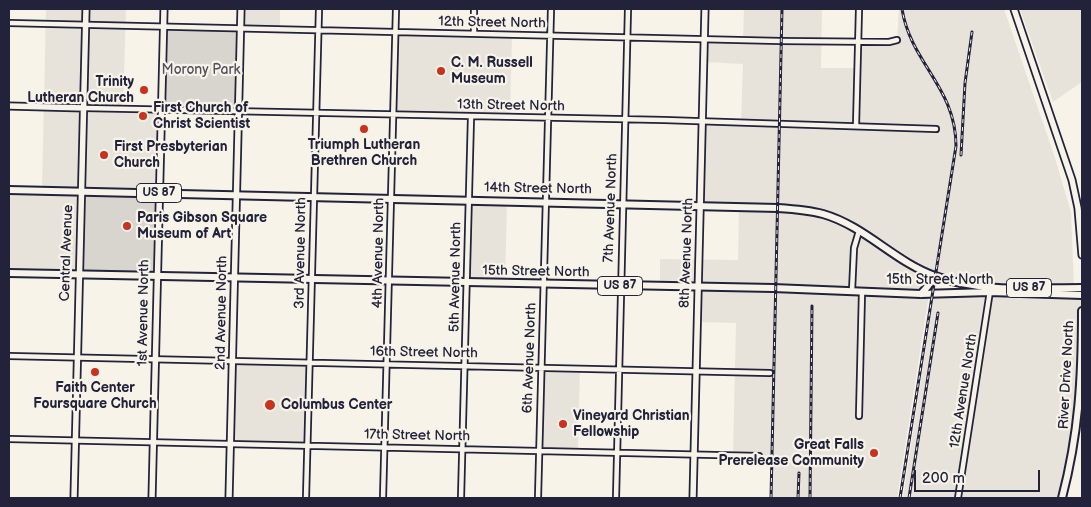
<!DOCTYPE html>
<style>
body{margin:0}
#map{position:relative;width:1091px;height:507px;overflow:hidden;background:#f7f3e8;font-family:"Balsamiq Sans",sans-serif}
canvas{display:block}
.frame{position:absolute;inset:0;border:10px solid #22223b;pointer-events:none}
.scale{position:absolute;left:914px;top:470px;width:126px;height:22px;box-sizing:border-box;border:2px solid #22223b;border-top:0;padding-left:6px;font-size:15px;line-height:18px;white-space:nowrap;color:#22223b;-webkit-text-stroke:4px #f7f3e8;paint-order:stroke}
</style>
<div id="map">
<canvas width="1091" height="507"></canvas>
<div class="frame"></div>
<div class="scale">200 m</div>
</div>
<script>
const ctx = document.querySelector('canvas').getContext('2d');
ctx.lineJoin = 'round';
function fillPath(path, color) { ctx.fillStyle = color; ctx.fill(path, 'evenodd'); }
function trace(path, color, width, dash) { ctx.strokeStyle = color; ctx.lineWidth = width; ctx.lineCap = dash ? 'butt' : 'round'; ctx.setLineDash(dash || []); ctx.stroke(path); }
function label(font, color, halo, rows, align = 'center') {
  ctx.font = font + ' "Balsamiq Sans",sans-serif'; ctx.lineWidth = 4.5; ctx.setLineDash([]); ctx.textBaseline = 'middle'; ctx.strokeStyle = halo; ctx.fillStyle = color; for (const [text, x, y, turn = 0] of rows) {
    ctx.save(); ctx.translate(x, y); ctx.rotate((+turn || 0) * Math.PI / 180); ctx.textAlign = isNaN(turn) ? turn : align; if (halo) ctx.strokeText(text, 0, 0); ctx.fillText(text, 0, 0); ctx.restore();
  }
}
const built = new Path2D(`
 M46,9H126L123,109L160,110L159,193L79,274L9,273V190H42Z
 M241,9H280V30L240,29Z
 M744,9H822L821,68H857L858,42L897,40L899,9H1004L1055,158L1071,212L1074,288L990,287L936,277L934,294L1082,295L1079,415L1062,498H903L934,294H929L897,498H771L772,456L733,455L736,323L698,322V288L660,287V259L738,260L739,207L701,206L703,121L741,123L743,64L704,62V38L743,39Z
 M1020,9H1082V82L1053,102Z
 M396,32L512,34L510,118L393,115Z
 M469,200L507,201L505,284L467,283Z
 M233,360L310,362L308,445L231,443Z
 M541,367L580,368L578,451L539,450Z`);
const green = new Path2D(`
 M164,27L240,29L239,112L160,110Z
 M82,191L159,193L157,276L79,274Z`);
const street = new Path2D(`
 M9,23L781,41L889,42L897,40
 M474,33V9
 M84,108L664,120L936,129
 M856,126L859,9
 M852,291L854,248L859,231
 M9,356L770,373
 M859,416L862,292
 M9,439L759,456
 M306,498L319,9
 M383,498L396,9
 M461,498L471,117
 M538,498L551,9
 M616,498L628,9
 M958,498L990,291`);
const secondary = new Path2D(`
 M1014,9L1072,180L1078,208L1082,255
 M9,106L84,108
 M74,498L86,9
 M152,498L164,9
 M229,498L241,9
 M693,498L705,9`);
const primary = new Path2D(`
 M9,190L778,208C793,209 808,210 823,214C865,226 895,262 935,276C982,293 1034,288 1082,288
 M9,273L773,288L921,294L990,292L1082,295
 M921,294L928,286L927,273
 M1062,498C1079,433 1082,378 1082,311`);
const rail = new Path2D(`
 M961,155L965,83L972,32
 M771,498L782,9
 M798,498L799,473
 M810,498L812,306
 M900,498L956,146C956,87 911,64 902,9
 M909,498L938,313`);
const markers = [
 [441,71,5,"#c8321e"],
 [144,90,5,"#c8321e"],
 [143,116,5,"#c8321e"],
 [364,129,5,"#c8321e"],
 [104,155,5,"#c8321e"],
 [127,226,5,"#c8321e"],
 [95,372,5,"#c8321e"],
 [270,405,6,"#c8321e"],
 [563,424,5,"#c8321e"],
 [874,453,5,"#c8321e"]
];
const shields = [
 [159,193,45],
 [620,286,45],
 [1029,288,45]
];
const shieldNames = [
 ["US 87",159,193],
 ["US 87",620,286],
 ["US 87",1029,288]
];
const streetNames = [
 ["12th Street North",492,23,1],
 ["13th Street North",511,106,1],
 ["14th Street North",538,189,1],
 ["7th Avenue North",611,208,-88],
 ["Central Avenue",67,253,-88],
 ["3rd Avenue North",301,253,-89],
 ["4th Avenue North",379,253,-89],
 ["8th Avenue North",687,253,-88],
 ["15th Street North",536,272,1],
 ["5th Avenue North",456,277,-89],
 ["15th Street North",940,280],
 ["1st Avenue North",144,313,-89],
 ["2nd Avenue North",222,313,-89],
 ["16th Street North",424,353,1],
 ["6th Avenue North",530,358,-88],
 ["River Drive North",1067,375,-87],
 ["12th Avenue North",964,391,-81],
 ["17th Street North",417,436,1]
];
const poiNames = [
 ["C. M. Russell",451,63],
 ["Museum",451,79],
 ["Trinity",134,82,"right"],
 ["Lutheran Church",134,98,"right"],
 ["First Church of",153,108],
 ["Christ Scientist",153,124],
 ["Triumph Lutheran",364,145,"center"],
 ["Brethren Church",364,161,"center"],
 ["First Presbyterian",114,147],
 ["Church",114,163],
 ["Paris Gibson Square",137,218],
 ["Museum of Art",137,234],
 ["Faith Center",95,388,"center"],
 ["Foursquare Church",95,404,"center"],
 ["Columbus Center",281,405],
 ["Vineyard Christian",573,416],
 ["Fellowship",573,432],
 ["Great Falls",864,445,"right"],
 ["Prerelease Community",864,461,"right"]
];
const parkNames = [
 ["Morony Park",201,70]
];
fillPath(built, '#e7e3db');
fillPath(green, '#d8d5cf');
trace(street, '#22223b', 8);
trace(secondary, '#22223b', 9);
trace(primary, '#22223b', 10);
trace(street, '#f7f3e8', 4.5);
trace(secondary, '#f7f3e8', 5.5);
trace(primary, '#f7f3e8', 6);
trace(rail, '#22223b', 3);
trace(rail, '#f7f3e8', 1, [4]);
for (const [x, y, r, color] of markers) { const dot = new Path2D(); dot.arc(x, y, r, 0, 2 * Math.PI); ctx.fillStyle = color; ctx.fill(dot); trace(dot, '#f7f3e8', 2); }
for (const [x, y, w] of shields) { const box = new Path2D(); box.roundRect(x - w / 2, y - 9.5, w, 19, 4); ctx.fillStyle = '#f7f3e8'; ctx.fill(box); trace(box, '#22223b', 1); }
label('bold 12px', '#22223b', null, shieldNames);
label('14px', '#22223b', '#f7f3e8', streetNames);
label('bold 14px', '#22223b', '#f7f3e8', poiNames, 'left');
label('14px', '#504f60', '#f7f3e8', parkNames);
</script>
